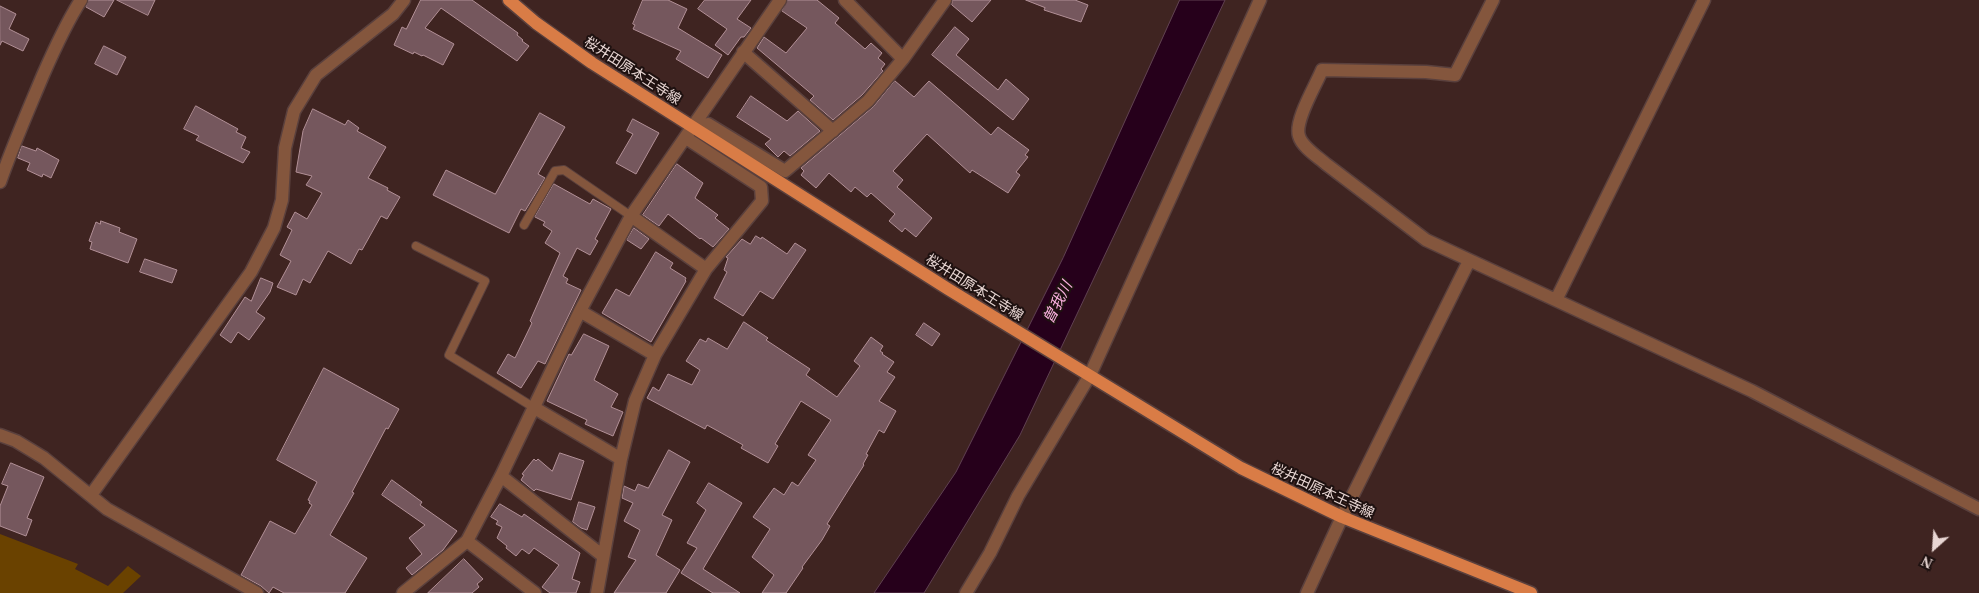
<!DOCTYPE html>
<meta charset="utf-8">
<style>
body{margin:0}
#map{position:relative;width:1979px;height:593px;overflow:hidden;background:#3f2421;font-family:Georgia,serif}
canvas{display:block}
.north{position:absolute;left:1909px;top:523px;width:50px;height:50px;-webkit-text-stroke:4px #1e1110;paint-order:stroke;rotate:206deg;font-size:14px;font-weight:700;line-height:20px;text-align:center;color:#e8d6d3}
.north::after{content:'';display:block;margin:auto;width:18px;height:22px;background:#e8d6d3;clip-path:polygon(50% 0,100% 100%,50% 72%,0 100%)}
</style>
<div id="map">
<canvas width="1979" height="593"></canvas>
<div class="north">N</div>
</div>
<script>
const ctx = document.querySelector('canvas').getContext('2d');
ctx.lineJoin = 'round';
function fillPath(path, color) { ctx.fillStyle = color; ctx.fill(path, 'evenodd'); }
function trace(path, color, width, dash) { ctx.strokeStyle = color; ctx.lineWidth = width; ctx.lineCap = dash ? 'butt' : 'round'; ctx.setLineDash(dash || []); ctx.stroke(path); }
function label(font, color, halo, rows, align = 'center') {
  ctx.font = font + ' Georgia,"Noto Sans JP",serif'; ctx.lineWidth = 4; ctx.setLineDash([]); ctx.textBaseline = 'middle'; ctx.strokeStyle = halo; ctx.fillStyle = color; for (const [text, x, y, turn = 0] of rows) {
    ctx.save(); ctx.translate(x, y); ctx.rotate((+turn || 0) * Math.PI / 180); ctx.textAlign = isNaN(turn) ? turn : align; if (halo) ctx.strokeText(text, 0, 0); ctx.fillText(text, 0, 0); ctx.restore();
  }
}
const green = new Path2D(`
 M0,534L78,564L75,569L108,586L128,566L141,576L123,593H0Z`);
const water = new Path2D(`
 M1180,0H1225L1020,435L924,593H874L956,472L1063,258Z`);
const building = new Path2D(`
 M89,0H114L104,17L86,7Z
 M117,0H155L148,15Z
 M421,0H472L518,33L517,35L523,40L522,41L529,46L517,61L441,8L425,28L454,44L443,65L423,55L422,56L414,52L413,54L394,45L402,27L406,29Z
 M643,0H668L687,9L678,28L722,55L708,78L676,59L681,51L633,29L635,25L633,24Z
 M705,0H751L737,19L751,28L744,37H741L728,55L715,45L727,29L698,9Z
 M788,0H817L839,18L835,23L865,49L871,43L882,53L878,58L885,64L881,69L883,71L862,95L833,120L810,100L814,96L757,48L764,37L786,53L807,28L782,11Z
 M953,0H991L972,22L952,5Z
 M1026,0H1075L1088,5L1081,22L1044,10L1045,8Z
 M0,6L16,14L9,29L29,39L23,51L2,41L0,45Z
 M955,27L969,39L956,55L998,90L1006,79L1029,99L1013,120L932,55Z
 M104,46L126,57L117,75L95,64Z
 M895,81L914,97L929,81L991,135L998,127L1029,150L1025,155L1028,157L1016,172L1020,175L1008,193L972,170L970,173L927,134L893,171L903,180L897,187L932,218L916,237L905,228L902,232L889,221L895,214L871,193L867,197L855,187L851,192L829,173L816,188L801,175L804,171L801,168L873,107Z
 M751,96L787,121L798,111L820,131L790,156L784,151L778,157L765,144L771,139L737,117Z
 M196,106L238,129L236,132L246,137L241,148L250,152L243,163L196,140L199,136L184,129Z
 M313,109L345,125L348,120L359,128L357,131L386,147L368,178L388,188L387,190L400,197L387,219L381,216L362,250L359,249L351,264L328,251L310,283L303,279L296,295L277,287L291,261L280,255L292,230L287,227L295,212L307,219L322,193L306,185L312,176L296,172L303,131Z
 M540,113L565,127L538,174L545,178L525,211L521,209L509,233L433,195L446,170L495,194Z
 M633,119L659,133L636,174L616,163L633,134L627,131Z
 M22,146L36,151L37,148L59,160L51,178L43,174L42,177L27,170L30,163L18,158Z
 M677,164L703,183L695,198L718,215L715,218L729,229L713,247L701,238L700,239L668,214L659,226L643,215Z
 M554,184L590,204L593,199L611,209L595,239L598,241L590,255L577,248L563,276L568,279L566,283L581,290L545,364L538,361L521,388L497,373L508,354L515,358L532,323L530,321L560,253L545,243L552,231L543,225L545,222L535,217Z
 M101,221L120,228L119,232L137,239L128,263L90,249L92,242L89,241L96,222L100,224Z
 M634,228L649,239L641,249L627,240Z
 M756,236L761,239L762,237L787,254L795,243L806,250L773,299L760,291L743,316L714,298L727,272L724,270L728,258L726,257L742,239L750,244Z
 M656,252L673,263L670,268L686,278L685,280L686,281L651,342L602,313L616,289L629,296Z
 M145,259L177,270L172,283L140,272Z
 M261,278L273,283L270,292L256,312L265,318L249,340L238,332L231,343L220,335L245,297L251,301Z
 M744,322L768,338L766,340L810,369L806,375L837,397L860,366L854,361L871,337L883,346L880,351L883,353L882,354L894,362L887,372L895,377L879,401L896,411L884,433L879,430L866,454L868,455L863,464L864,465L827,524L830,526L822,540L802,567L803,568L786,593H762L774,575L752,557L770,529L753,517L774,488L784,495L792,482L798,486L816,460L808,455L831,420L801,401L775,444L778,446L768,463L741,448L743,445L707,425L705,429L647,398L653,387L659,391L668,374L692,385L700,370L686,361L700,339L706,342L708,338L727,349Z
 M924,323L940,334L932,346L916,335Z
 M584,334L609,346L594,380L618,394L611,407L623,412L613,436L585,424L587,420L547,401L569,354L571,355Z
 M324,368L399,409L388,429L386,428L360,477L352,492L354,493L330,535L367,558L345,593H284L273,587L269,593L261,586L241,575L270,521L295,534L312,505L309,503L310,501L308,500L317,482L277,460Z
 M669,450L690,462L662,515L672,520L656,555L680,570L666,593H614L636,560L628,557L640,530L624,521L633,503L622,498L624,486L635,491L638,484L648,488Z
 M560,453L584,461L571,500L536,489L534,491L521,480L524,475L522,474L534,459L536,461L538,459L552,471Z
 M11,463L44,477L27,518L32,520L26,536L0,526V506L8,486L2,484Z
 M392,480L422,502L420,505L457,531L443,550L412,575L406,568L422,554L409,538L425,525L382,495Z
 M709,483L742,503L703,569L740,593H713L681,573L697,548L687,543L706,510L697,503Z
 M579,502L595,507L587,530L581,528L573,522Z
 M500,504L522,517L524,514L580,553L572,579L580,582L576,593H550L542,587L559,565L534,548L529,554L522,549L516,556L506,548L507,546L497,538L502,527L496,524L498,521L491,517Z
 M464,559L483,579L477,584L479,587L472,593H428Z`);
const lane = new Path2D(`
 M524,225L555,171L564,170L631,216
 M416,246L485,281L449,355L533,407`);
const street = new Path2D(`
 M845,0L903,59
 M1493,0L1455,75L1426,72L1322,70C1316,85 1294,121 1299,136C1302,147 1318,157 1326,164L1426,240L1752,391L1979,509
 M743,52L833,131
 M694,127L708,124L785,171L868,101L903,59L945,0
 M0,182C13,145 28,111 43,75C54,50 66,23 81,0
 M631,216L706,269
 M1556,300L1704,0
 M580,311L655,355
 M533,407L621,459
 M0,435L16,441L44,458L107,509L257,593
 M501,476L603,556
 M91,495L251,272L274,228L282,200L285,148L294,111L316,75L393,14L404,0
 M467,541L535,593
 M403,593L467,541L501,476L580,311L631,216L780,0
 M597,593L621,459L635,401L655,355L706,269L762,201L761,187L686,138
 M966,593L990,553L1018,496L1090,375L1260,0
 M1307,593L1342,517L1469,261`);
const primary = new Path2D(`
 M509,0L536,23L592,63L948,289L1241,468L1342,517L1531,593`);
const streetNames = [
 ["桜井田原本王寺線",633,70,33],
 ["桜井田原本王寺線",975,287,32],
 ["桜井田原本王寺線",1323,490,25]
];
const waterNames = [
 ["曽我川",1057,302,-63]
];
fillPath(green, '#6a4200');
fillPath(water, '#26001b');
trace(water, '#604052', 1);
fillPath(building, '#75575d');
trace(building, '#b29097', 1);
trace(lane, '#5a403d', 10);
trace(street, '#5a403d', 15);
trace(primary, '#5a403d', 15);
trace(lane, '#84563d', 8);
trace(street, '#84563d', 12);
trace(primary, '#d97c46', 12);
label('14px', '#e8d6d3', '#1e1110', streetNames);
label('italic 15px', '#f8afdd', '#1e1110', waterNames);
</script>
